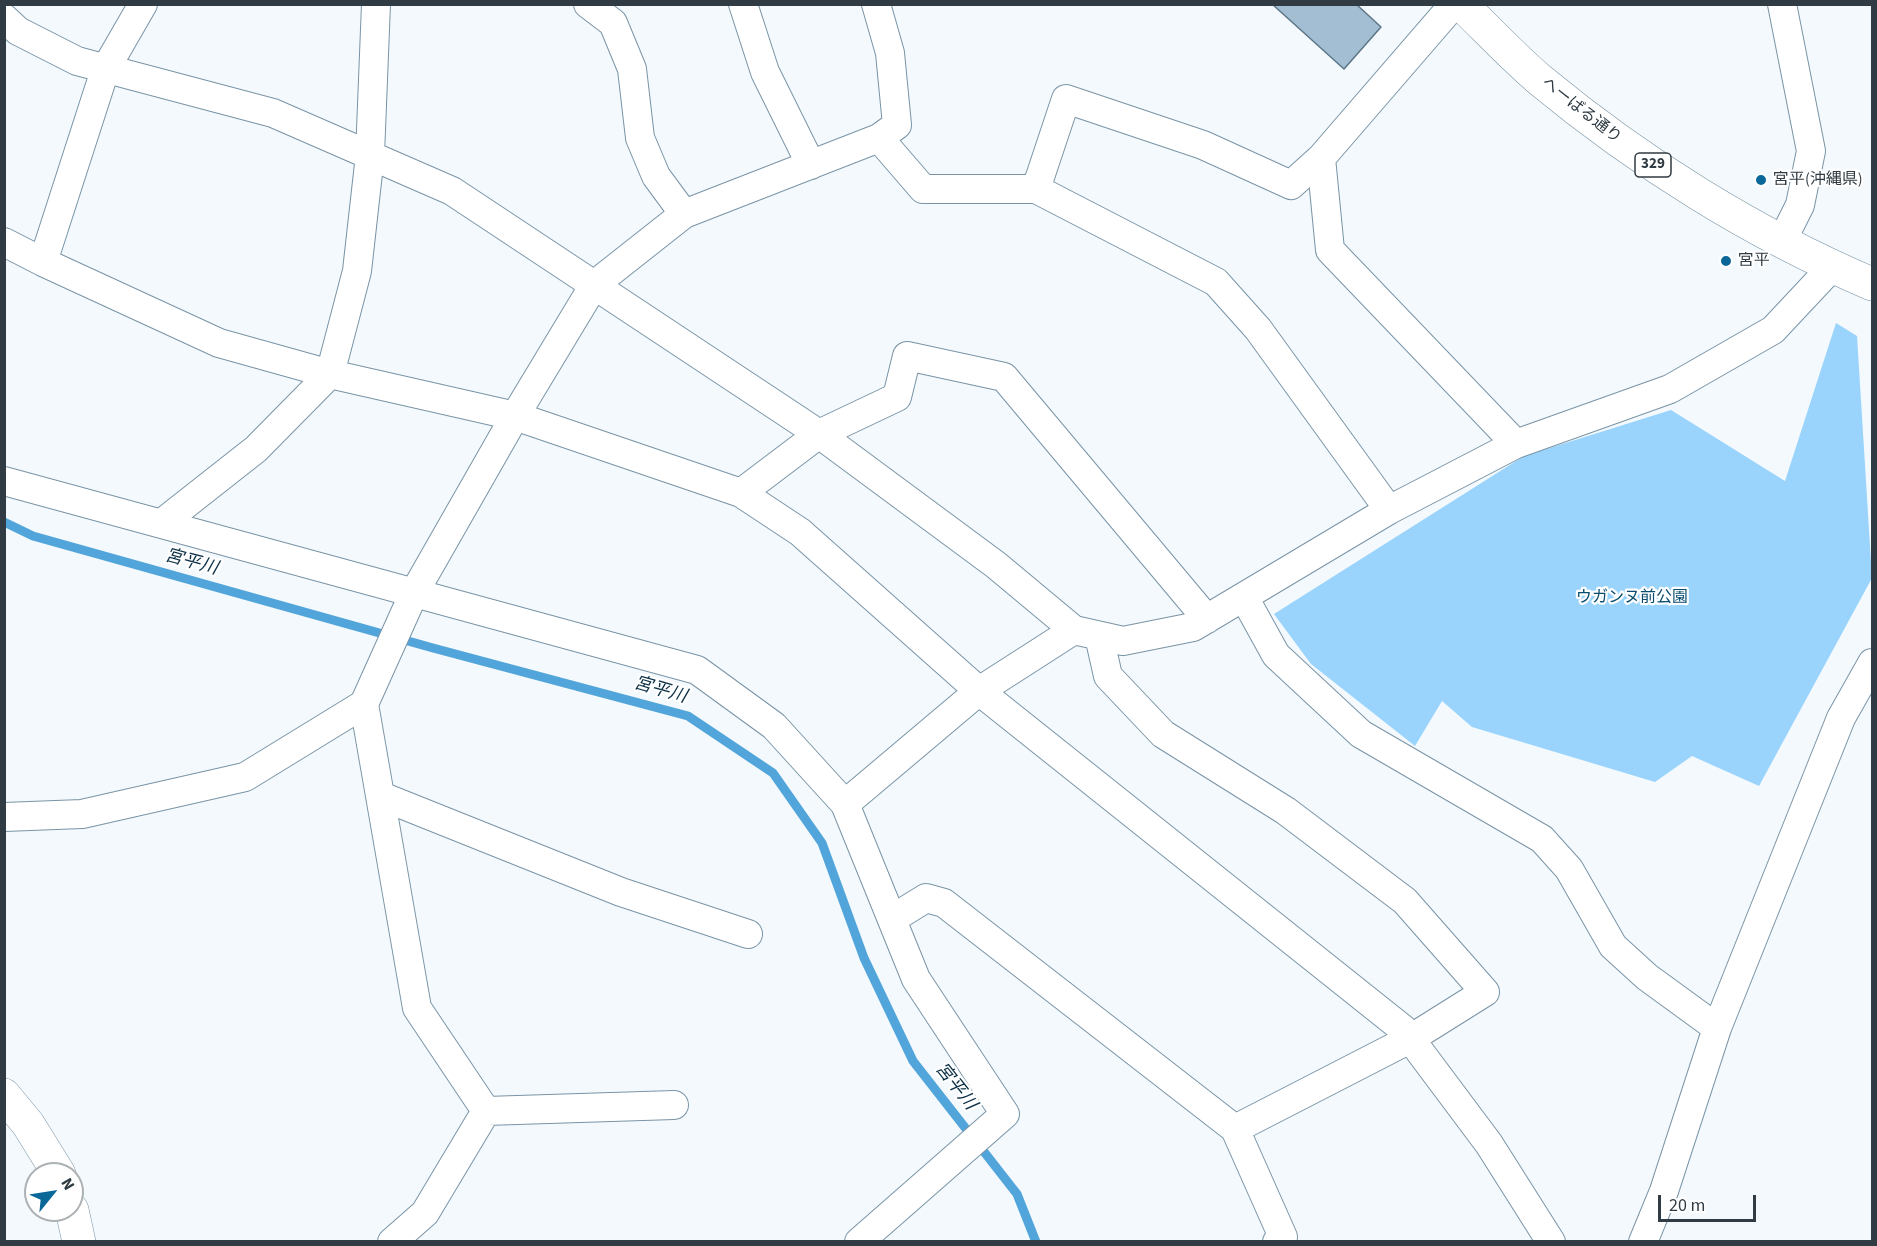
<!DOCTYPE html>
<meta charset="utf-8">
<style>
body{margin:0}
#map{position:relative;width:1877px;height:1246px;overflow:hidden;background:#f3f9fd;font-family:"Source Sans 3",sans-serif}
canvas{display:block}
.frame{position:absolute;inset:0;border:6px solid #303b43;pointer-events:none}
.north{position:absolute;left:24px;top:1162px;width:60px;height:60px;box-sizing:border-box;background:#fff;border:2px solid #acb1b4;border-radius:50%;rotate:60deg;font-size:16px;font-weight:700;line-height:24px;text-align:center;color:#303b43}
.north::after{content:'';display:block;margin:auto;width:21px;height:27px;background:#096897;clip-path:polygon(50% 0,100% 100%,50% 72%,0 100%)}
.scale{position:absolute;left:1658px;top:1195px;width:98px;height:27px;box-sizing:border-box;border:3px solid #303b43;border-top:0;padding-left:8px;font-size:18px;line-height:21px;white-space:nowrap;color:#303b43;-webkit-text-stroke:4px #fff;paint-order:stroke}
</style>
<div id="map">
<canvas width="1877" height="1246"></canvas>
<div class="frame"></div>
<div class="north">N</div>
<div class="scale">20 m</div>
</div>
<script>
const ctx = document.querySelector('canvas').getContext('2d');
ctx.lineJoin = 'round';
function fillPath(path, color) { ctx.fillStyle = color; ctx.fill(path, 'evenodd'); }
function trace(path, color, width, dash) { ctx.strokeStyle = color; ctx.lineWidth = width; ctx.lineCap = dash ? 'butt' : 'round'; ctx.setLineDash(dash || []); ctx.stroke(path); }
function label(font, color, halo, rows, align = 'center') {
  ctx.font = font + ' "Source Sans 3","Noto Sans JP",sans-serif'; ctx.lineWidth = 4.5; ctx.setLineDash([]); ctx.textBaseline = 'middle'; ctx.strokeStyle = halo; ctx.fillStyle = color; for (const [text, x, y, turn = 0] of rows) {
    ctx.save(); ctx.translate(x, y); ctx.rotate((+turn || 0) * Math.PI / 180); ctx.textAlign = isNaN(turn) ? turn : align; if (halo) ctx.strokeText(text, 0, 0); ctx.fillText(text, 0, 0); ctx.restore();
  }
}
const green = new Path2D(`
 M1836,323L1857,336L1872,578L1759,786L1692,756L1655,782L1472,727L1442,701L1415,746L1311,664L1274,614L1524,456L1671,410L1785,481Z`);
const stream = new Path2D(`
 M4,522L33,536L433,648L688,716L773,773L822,843L864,958L913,1061L1017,1194L1036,1242`);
const building = new Path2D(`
 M1272,4H1356L1381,27L1344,69Z`);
const street = new Path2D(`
 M588,4L613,23L632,69L640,138L656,176L684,214
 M743,4L765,72L811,165
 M1454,4L1321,158L1330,250L1516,444
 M1782,4L1811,151L1800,205L1782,241
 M4,18L18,31L77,61L273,113L452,191L819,434L996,565L1074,630L1123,641L1193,627L1389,510L1516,444L1670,389L1773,330L1833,266
 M879,138L923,189H1036L1216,282L1258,329L1389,510
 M1036,189L1066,99L1203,145L1291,185L1321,158
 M4,242L43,262L219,343L330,374L515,416L741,493L800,532L979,691L1403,1029L1489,1144L1551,1242
 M43,262L105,70L143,4
 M4,481L697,670L774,726L845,804
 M741,493L819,434L897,397L907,356L1004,377L1207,619
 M162,523L256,449L330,374L357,271L370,155L376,4
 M1244,597L1276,655L1361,734L1542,839L1569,869L1613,946L1647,977L1717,1028
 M1099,636L1108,676L1163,734L1286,811L1405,901L1485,992L1410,1039L1235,1129
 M364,704L417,1008L486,1111L674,1105
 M381,796L621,892L748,934
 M4,817L82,814L245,777L364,704L414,593L515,416L594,285L684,214L879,138L897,125L890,53L876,4
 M892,919L926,898L944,903L1235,1129L1283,1237L1277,1242
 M392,1242L425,1213L486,1111
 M859,1242L1005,1114L916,979L845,804L979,691L1074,630
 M1643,1242L1664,1191L1717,1028L1841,718L1872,663`);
const secondary = new Path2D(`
 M4,1095L28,1124L59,1174
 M72,1210L79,1242`);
const highway = new Path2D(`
 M1461,4C1487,29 1513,57 1540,80C1639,162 1754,234 1872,284`);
const markers = [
 [1761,180,6,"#096897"],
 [1726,261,6,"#096897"]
];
const shields = [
 [1653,165,36]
];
const shieldNames = [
 ["329",1653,165]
];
const streetNames = [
 ["へーばる通り",1581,111,38]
];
const poiNames = [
 ["宮平(沖縄県)",1773,180],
 ["宮平",1738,261]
];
const parkNames = [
 ["ウガンヌ前公園",1632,598]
];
const waterNames = [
 ["宮平川",191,563,15],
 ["宮平川",660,691,16],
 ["宮平川",955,1087,52]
];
fillPath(green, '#9ad4fc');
trace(stream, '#52a5da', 9);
fillPath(building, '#a3bed2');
trace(building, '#5c7587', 1.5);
trace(street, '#7a94a6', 30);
trace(secondary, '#7a94a6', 34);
trace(highway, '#7a94a6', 34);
trace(street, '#fff', 28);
trace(secondary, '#fff', 33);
trace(highway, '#fff', 33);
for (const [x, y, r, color] of markers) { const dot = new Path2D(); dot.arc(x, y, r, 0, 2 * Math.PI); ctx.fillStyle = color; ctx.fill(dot); trace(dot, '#fff', 2); }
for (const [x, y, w] of shields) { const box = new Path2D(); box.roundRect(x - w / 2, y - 12, w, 24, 4.5); ctx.fillStyle = '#fff'; ctx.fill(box); trace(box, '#303b43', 1.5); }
label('bold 15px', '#303b43', null, shieldNames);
label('16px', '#303b43', '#fff', streetNames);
label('16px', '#303b43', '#fff', poiNames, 'left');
label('16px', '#084c6f', '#fff', parkNames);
label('italic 18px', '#0b3046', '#fff', waterNames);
</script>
